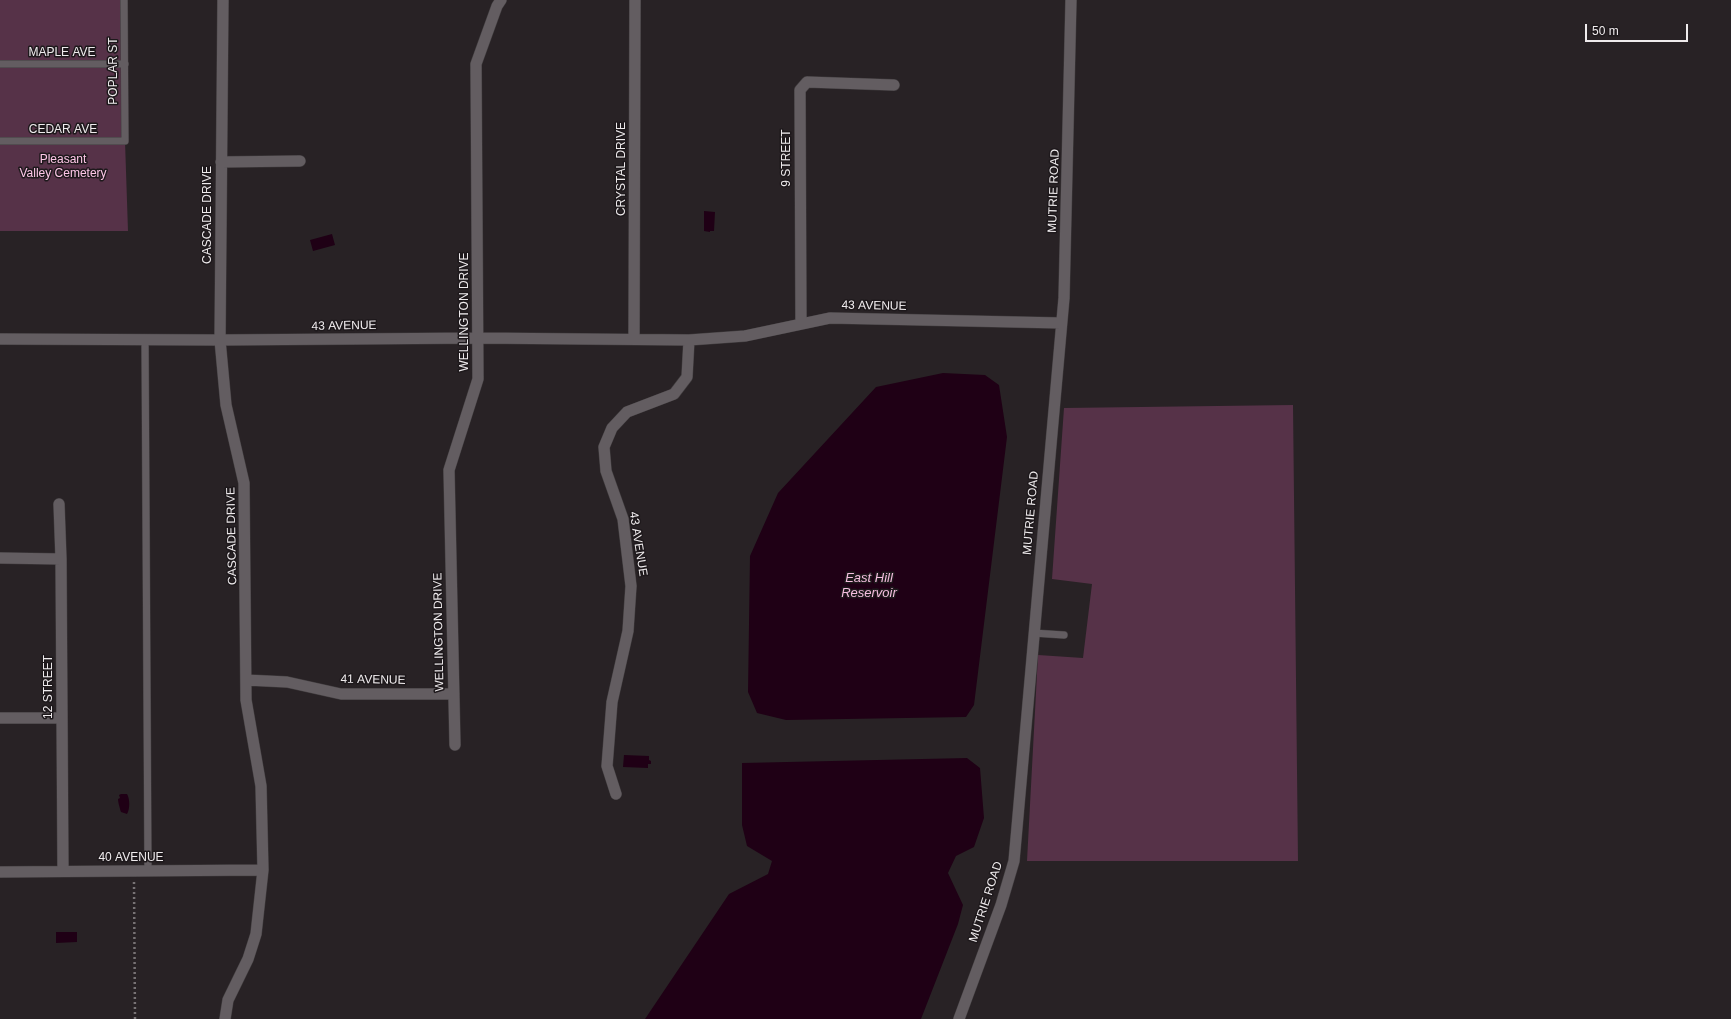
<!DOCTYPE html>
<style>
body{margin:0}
#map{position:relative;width:1731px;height:1019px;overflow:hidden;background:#282225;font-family:Helvetica,sans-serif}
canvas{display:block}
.scale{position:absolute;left:1585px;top:24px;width:103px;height:18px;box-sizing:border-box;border:2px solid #efebed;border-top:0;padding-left:5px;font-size:12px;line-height:14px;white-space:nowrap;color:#efebed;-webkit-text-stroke:3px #1e191c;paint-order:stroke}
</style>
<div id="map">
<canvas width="1731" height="1019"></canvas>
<div class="scale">50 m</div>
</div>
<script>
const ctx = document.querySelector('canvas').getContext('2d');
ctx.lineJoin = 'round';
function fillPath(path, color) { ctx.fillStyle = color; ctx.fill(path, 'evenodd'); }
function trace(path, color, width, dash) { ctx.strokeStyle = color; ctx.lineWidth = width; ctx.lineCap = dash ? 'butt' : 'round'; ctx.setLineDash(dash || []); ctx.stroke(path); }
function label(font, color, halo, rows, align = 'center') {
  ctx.font = font + ' Helvetica,sans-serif'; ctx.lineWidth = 3; ctx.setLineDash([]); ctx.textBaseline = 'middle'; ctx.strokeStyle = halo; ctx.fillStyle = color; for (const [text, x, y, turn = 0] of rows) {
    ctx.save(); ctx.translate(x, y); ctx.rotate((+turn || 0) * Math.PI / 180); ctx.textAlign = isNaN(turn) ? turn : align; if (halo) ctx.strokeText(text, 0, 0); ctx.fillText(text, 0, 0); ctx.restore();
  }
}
const green = new Path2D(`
 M0,0H124L125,141L128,231H0Z
 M1293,405L1298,861H1027L1038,655L1083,658L1092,584L1052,579L1064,408Z`);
const water = new Path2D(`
 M704,211L715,212L714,231H710V232L704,231Z
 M332,234L335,245L313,251L310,240Z
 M943,373L985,375L999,385L1007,437L974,705L966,717L786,720L757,713L748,692L750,556L778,493L876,387Z
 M624,755L649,756V760L651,761V764H648V768L623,767Z
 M967,758L980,768L984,818L974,847L956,856L948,873L963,905L958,924L921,1019H645L729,894L768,874L772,861L747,846L742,825V763Z
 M121,794H127C130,799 130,809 127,814L121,812C120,809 118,802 118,799L120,798L119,795Z
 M56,932H77V942L56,943Z`);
const path = new Path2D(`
 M134,882L135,1019`);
const service = new Path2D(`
 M0,64H125
 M0,141H125L124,0
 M145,339L148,871
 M1033,633L1064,635`);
const minor = new Path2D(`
 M223,0L220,340L226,405L244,483L246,700L261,786L263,870L256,934L248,959L228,1000L225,1019
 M221,162L300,161
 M801,324L800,90L807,82L894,85
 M634,338L635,0
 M0,339L220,340L479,338L689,340L745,336L830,318L1061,323
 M59,504L61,559L63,871
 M0,558L61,559
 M246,680L287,682L341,694H454
 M0,718H62
 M455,745L449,470L478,379L476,64L497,6L501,0
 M616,794L607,766L612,702L628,631L631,586L623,519L606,471L604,447L612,428L627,412L674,394L687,377L689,340
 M0,872L263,870
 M959,1019L1001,905L1014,861L1064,298L1071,0`);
const streetNames = [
 ["MAPLE AVE",62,53],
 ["POPLAR ST",114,71,-90],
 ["CEDAR AVE",63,130],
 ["9 STREET",787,158,-90],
 ["CRYSTAL DRIVE",622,169,-90],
 ["MUTRIE ROAD",1054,191,-88],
 ["CASCADE DRIVE",208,215,-90],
 ["43 AVENUE",874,306,1],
 ["WELLINGTON DRIVE",465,312,-90],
 ["43 AVENUE",344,326,-1],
 ["MUTRIE ROAD",1031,513,-85],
 ["CASCADE DRIVE",232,536,-91],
 ["43 AVENUE",638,544,81],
 ["WELLINGTON DRIVE",439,632,-91],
 ["41 AVENUE",373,680,1],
 ["12 STREET",49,687,-90],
 ["40 AVENUE",131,858],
 ["MUTRIE ROAD",986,902,-72]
];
const parkNames = [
 ["Pleasant",63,160],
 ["Valley Cemetery",63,174]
];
const waterNames = [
 ["East Hill",869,578],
 ["Reservoir",869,593]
];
fillPath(green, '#563248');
fillPath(water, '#1f0015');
trace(service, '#413d3f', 8);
trace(minor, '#413d3f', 12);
trace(path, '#787375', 2.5, [2, 3]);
trace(service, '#635d61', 7);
trace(minor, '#635d61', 11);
label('12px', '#efebed', '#1e191c', streetNames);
label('12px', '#fdc6e7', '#1e191c', parkNames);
label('italic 13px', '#f5bedf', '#1e191c', waterNames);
</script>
